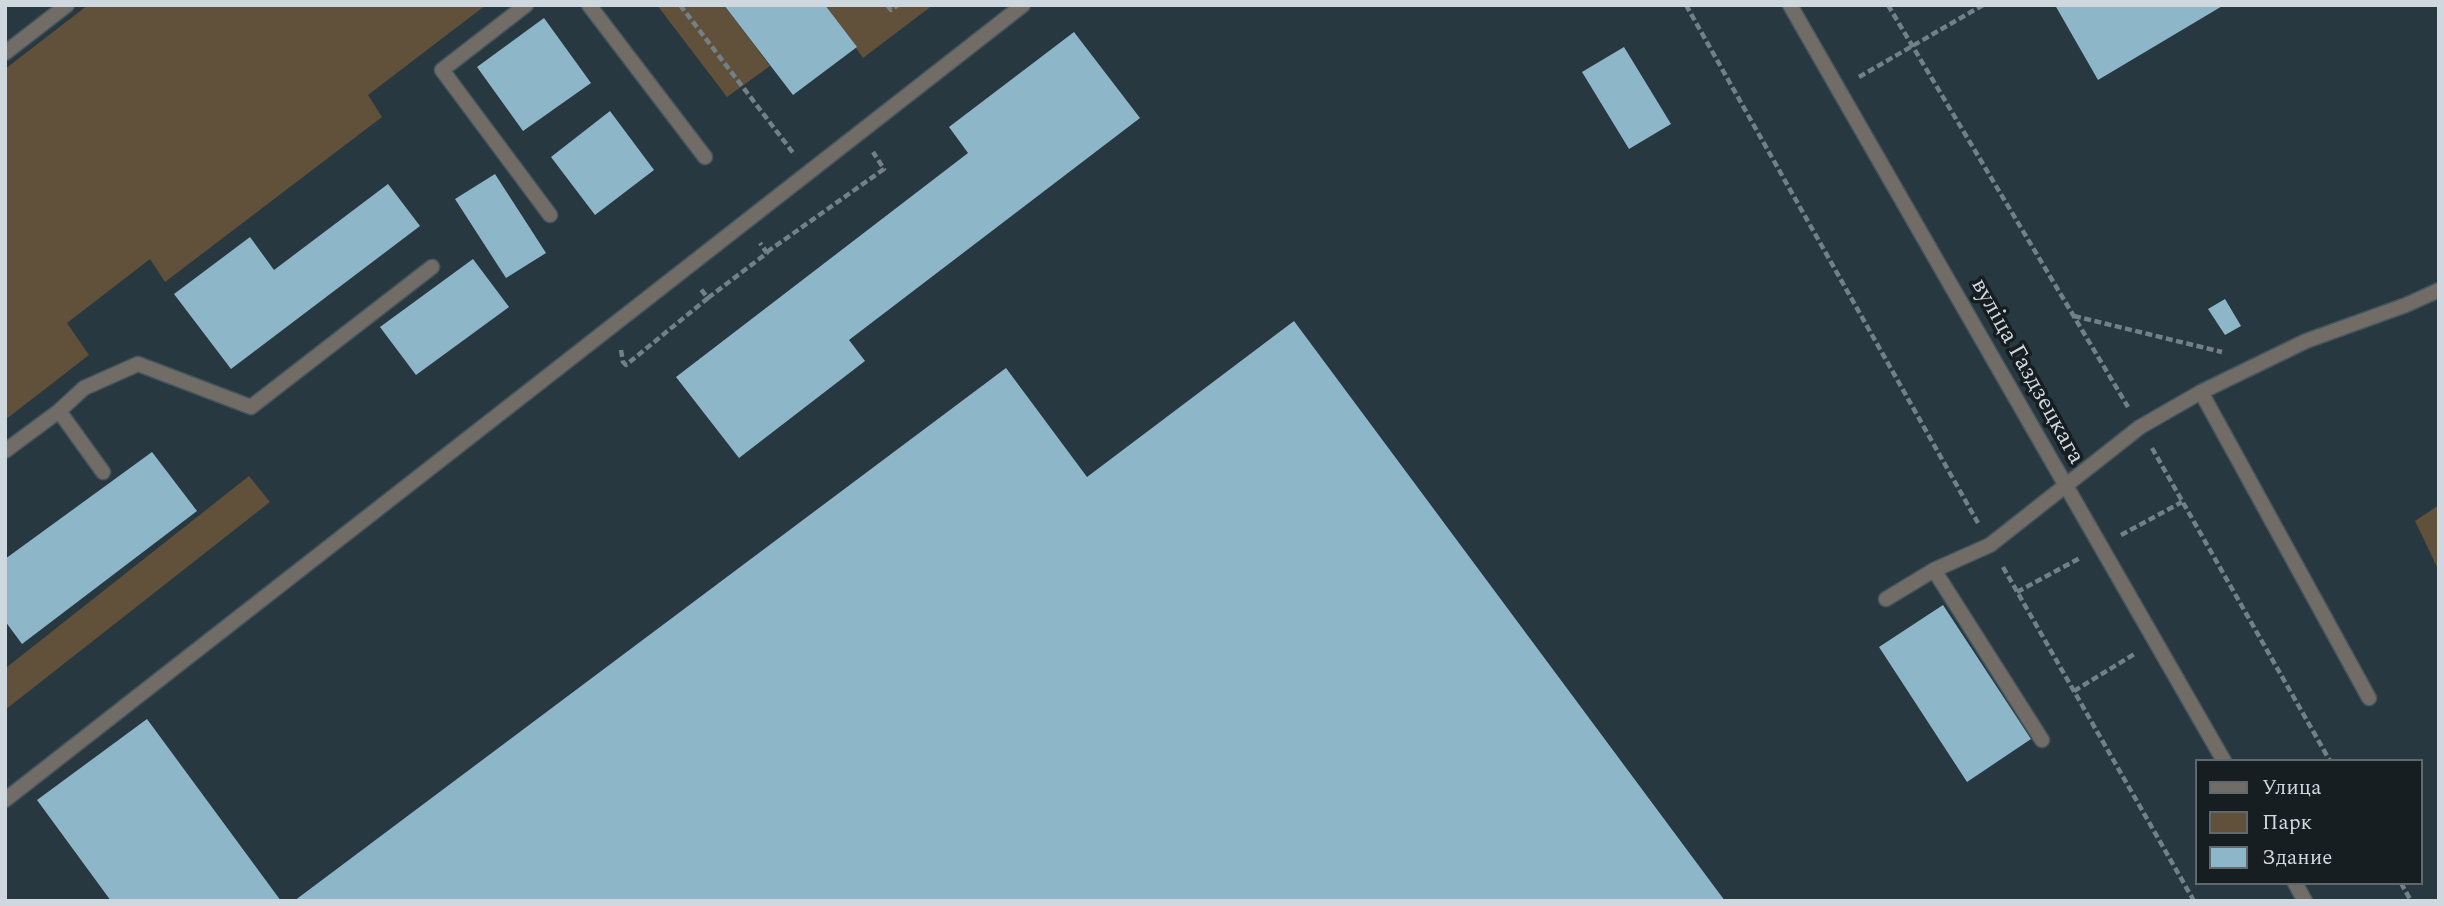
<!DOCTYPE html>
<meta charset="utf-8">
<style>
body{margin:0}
#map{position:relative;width:2444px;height:906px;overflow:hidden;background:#273841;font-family:Spectral,serif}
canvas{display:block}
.frame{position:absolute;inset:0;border:7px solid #ced8de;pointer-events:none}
.legend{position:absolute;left:2195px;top:759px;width:228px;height:126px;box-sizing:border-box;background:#161e22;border:2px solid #60686d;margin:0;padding:9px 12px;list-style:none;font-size:21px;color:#ced8de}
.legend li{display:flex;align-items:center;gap:14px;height:35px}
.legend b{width:35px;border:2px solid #60686d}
</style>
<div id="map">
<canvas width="2444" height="906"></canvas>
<div class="frame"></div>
<ul class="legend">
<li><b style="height:9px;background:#716c65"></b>Улица</li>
<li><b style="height:19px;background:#61503a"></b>Парк</li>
<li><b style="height:19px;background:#8eb6c9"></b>Здание</li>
</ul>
</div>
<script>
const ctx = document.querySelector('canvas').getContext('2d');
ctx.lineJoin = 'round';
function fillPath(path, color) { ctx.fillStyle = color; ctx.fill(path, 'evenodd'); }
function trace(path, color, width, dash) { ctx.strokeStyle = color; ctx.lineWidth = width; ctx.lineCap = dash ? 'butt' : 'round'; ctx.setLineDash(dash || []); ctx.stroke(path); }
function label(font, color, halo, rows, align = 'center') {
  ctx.font = font + ' Spectral,serif'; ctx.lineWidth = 7; ctx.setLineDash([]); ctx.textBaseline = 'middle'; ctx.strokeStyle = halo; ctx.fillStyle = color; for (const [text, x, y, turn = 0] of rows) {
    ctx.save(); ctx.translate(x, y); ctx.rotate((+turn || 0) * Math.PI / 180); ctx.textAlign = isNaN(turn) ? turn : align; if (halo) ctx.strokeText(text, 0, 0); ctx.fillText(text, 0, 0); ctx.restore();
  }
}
const green = new Path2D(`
 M88,5H486L368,95L382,117L165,282L150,259L67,323L89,355L5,420V69Z
 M657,5H724L770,66L727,97Z
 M825,5H933L863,58Z
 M249,476L270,502L5,710V666L7,667Z
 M2439,505V571L2415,521Z`);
const building = new Path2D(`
 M724,5H825L857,47L793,95Z
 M2055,5H2224L2098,80Z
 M544,18L591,83L523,131L477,67Z
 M1074,32L1140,118L849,340L865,361L739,458L676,377L968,153L949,127Z
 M1624,47L1671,124L1629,149L1582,72Z
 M610,111L654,170L595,215L551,157Z
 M495,174L546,253L506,278L455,199Z
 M388,184L420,226L231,369L174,294L250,237L274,270Z
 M473,259L509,307L416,375L380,327Z
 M2225,299L2241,326L2225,335L2208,309Z
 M1294,321L1725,901H294L1006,368L1087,477Z
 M152,452L197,511L22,644L5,621V559Z
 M1943,605L2031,739L1967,782L1879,647Z
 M147,719L281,901H111L37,800Z`);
const path = new Path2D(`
 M680,5L794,154
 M887,5L891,10L898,5
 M1686,5L1978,523
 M1888,5L2128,407
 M1859,77L1983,5
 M767,252L884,169L873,152
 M708,298L767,253L760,243
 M2074,316L2222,352
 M621,350L623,362L626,365L708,298L699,287
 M2152,448L2330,761
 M2121,535L2182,502
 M2003,567L2194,901
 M2017,592L2080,558
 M2074,691L2136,653
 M2401,883L2411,901`);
const service = new Path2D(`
 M526,5L442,70L550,215
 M589,5L705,157
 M5,53L67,5
 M2201,392L2369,698
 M59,411L103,472
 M5,451L59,411L84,388L138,364L251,407L432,267
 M1934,570L2042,740
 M1886,599L1934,570L1990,545L2140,427L2201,392L2306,341L2406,305L2439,290
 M5,800L1023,5`);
const minor = new Path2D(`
 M1790,5L2224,761
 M2295,883L2305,901`);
const streetNames = [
 ["вуліца Газдзецкага",2026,372,61]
];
fillPath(green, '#61503a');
fillPath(building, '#8eb6c9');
trace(service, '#45555d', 17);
trace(minor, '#45555d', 17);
trace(path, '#738088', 4.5, [7, 3.5]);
trace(service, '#716c65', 14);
trace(minor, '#716c65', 14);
label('24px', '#ced8de', '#161e22', streetNames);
</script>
